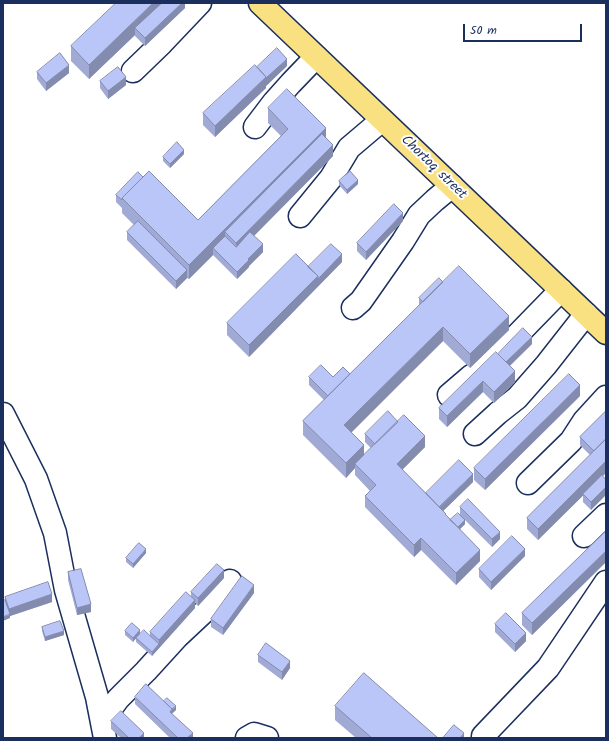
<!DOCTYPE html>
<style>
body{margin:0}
#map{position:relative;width:609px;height:741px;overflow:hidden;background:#fff;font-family:Kalam,sans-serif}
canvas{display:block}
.frame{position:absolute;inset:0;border:4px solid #1b2f5e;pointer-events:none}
.scale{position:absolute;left:463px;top:24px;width:119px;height:18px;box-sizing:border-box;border:2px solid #1b2f5e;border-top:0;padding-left:5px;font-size:12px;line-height:14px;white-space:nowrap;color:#1b2f5e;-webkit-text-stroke:3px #fff;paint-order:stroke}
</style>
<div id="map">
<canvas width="609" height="741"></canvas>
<div class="frame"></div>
<div class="scale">50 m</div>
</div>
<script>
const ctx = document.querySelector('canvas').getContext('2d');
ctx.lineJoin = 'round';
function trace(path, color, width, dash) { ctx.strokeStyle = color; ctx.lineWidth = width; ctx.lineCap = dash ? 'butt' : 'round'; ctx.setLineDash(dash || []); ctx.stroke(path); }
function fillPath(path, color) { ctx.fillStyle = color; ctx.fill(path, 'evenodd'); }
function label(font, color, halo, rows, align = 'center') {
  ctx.font = font + ' Kalam,sans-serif'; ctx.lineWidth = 4; ctx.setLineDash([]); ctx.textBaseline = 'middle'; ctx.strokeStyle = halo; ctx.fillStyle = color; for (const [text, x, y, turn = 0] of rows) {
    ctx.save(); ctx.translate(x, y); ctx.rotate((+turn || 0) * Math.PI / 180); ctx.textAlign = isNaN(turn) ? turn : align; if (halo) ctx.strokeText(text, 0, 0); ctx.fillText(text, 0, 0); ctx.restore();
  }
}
const minor = new Path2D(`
 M133,71L162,43L200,3
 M255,127L274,102L291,83L316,57
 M300,216L331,178L349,148L382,120
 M353,308L361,301L403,241L419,215L435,200L452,186
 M449,395L470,377L488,365L561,290
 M3,414L36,479L55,533L66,590L97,697L105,738
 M475,434L498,413L517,398L546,365L586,314
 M528,483L571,441L584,421L606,397
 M584,536L606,515
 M102,721L118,699L146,671L177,637L208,608L230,581
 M247,738L254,734L267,738
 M483,738V736L548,668L606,582`);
const major = new Path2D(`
 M260,3L606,333`);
const wall = new Path2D(`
 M185,3V8L145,46L135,36V35L89,79L71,61V46Z
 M287,66L266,86V88L215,137L203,125V113Z
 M37,72L69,73L46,91L37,79Z
 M100,81L126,85L108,99L100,88Z
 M268,108L326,137L333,156L254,236L263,252L249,266V267L237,279L213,255L189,279L187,278L176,289L127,240V232L134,225L122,213V208L116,202V195L143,177L198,220L281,136L268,123Z
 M184,154L170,168L163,161V157Z
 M339,181L358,184L347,194L339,185Z
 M403,221L366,260L357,251V243Z
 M342,262L249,357L227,335V323L308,267Z
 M443,282L509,330L470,368L443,341L351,432L364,455L371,448L365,442V434L398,422L425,447L402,470L426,493L473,482L443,511L446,516L450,520L465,524L460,529L480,561L456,585L421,550L414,557L365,507V496L370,491L355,475V468L346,478L303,435V421L324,400L309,385V377H333L350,374L419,306V298Z
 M532,344L510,366L515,382L494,403L483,392L447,427L439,419V408L498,354Z
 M580,396L485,490L474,480V468Z
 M606,411V473L602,476L591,510L583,502V495L538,540L527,529V518L590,455L580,445V437Z
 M460,507L500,539L492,547L460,515Z
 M606,531V562L532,635L522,625V613Z
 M146,553L133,568L126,562V558Z
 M525,556L491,590L479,577V569Z
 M68,572L91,612L77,615L68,580Z
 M224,578L198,606L195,603V608L152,656L136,642V638L150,636V632L191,597V592Z
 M254,593L223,635L211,627V619Z
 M5,597L52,602L10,616V618L5,601Z
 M495,624L526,641L515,652L495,632Z
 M42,627L64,635L45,641L42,631Z
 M140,630L133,642L125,635V631Z
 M258,655L290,668L282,680L258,662Z
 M135,697L164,701L176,710L172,714L193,738H170L135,704Z
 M335,706L438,738H356L335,720Z
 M111,721L144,738H121L111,729Z`);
const shadedWall = new Path2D(`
 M153,3H168L135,28V35L89,79V65Z
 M182,3H185V8L145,46V38Z
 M287,59V66L266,86V88L215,137V126L266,77Z
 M69,65V73L46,91V83Z
 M126,77V85L108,99V91Z
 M326,128V142L225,232V243L213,248V255L189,279V265Z
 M333,145V156L236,254V243Z
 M184,150V154L170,168V164Z
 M358,180V184L347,194V190Z
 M403,213V221L366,260V252Z
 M263,244V252L249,266V267L237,279V272L248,259Z
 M342,254V262L249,357V345L318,276Z
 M187,270V278L176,289V281Z
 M509,316V330L470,368V354Z
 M443,327V341L344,440V425Z
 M532,337V344L504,371V364Z
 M515,371V382L494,403V392Z
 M483,381V392L447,427V416Z
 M580,385V396L485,490V479Z
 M425,436V447L397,475V464Z
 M364,445V459L355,464V468L346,478V463Z
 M606,461V473L538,540V529Z
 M473,474V482L438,516V509Z
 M606,487V495L591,510V502Z
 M465,520V524L454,535V531Z
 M500,532V539L492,547V539Z
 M421,538V550L414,557V545Z
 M146,549V553L133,568V564Z
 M525,549V556L491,590V582Z
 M480,550V561L456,585V573Z
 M606,551V562L532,635V623Z
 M224,570V578L198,606V598Z
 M254,585V593L223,635V628Z
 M52,594V602L10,616V618L3,621V617L9,615V609Z
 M195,600V608L152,656V652L159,644V640Z
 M91,604V612L77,615V608Z
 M140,630V634L133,642V638Z
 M64,631V635L45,641V637Z
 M526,633V641L515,652V644Z
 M290,661V668L282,680V672Z
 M176,706V710L172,713V717L170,712Z
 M144,733V738H139Z
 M193,733V738H187Z
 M464,733V738H460Z`);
const building = new Path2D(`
 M116,3H153L89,65L71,46Z
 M162,3H182L145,38L135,28Z
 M277,48L287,59L266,78V77L257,67Z
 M60,53L69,65L46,83L37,72Z
 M255,65L266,77L215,126L203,113Z
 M118,67L126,77L108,91L100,81Z
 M287,89L326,128L189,265L122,198L149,171L198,220L288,129L268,108Z
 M322,134L333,145L236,243L225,232Z
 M177,142L184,150L170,164L163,157Z
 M350,171L358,180L347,190L339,181Z
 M138,172L143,177L122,198V200L116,195Z
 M394,204L403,213L366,252L357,243Z
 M138,221L187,270L176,281L127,232Z
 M250,232L263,244L248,259L249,260L237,272L213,248L225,236L236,247Z
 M331,244L342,254L318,279V276L308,267Z
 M296,254L318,276L249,345L227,323Z
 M459,266L509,316L470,354L443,327L344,425L364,445L346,463L303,421Z
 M439,278L443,282L423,302L419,298Z
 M523,328L532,337L506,362L498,354Z
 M496,352L515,371L494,392L483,381L447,416L439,408Z
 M321,365L333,377L343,367L350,374L328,396L309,377Z
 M569,374L580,385L485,479L474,468Z
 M388,411L398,422L375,444L365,434Z
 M606,411V439L594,451L580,437Z
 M404,415L425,436L397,464L446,514H445L480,550L456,573L421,538L414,545L365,496L376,485L355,464Z
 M606,439V461L538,529L527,518Z
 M459,460L473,474L439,507L426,493Z
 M602,475L606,480V487L591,502L583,494Z
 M468,499L500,532L492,539L460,507Z
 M458,513L465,520L458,527L450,520Z
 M606,531V551L532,623L522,613Z
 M512,536L525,549L491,582L479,569Z
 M139,543L146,549L133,564L126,558Z
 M217,564L224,570L198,598L191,592Z
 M81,569L91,604L77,608L68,572Z
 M242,576L254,585L223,628L211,619Z
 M48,582L52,594L9,609L5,597Z
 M186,592L195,600L159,640L150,632Z
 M5,600L10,614L3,617V601Z
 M506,613L526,633L515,644L495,624Z
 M60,621L64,631L45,637L42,627Z
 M132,623L140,630L133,638L125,631Z
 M144,630L159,644L152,652L136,638Z
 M266,643L290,661L282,672L258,655Z
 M364,673L438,738H372L335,706Z
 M146,684L172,709L170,712L193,733L187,738H178L135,697Z
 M167,698L176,706L172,709L164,701Z
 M121,711L144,733L139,738H129L111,721Z
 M454,725L464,733L460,738H443Z`);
const streetNames = [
 ["Chortoq street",433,168,44]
];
trace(minor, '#1b2f5e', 25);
trace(major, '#1b2f5e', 25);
trace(minor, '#fff', 22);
trace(major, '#f9e181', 22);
fillPath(wall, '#a1aad5');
fillPath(shadedWall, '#838bae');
fillPath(building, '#bbc6f8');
trace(building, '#838bae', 1);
label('14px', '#1b2f5e', '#fff', streetNames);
</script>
